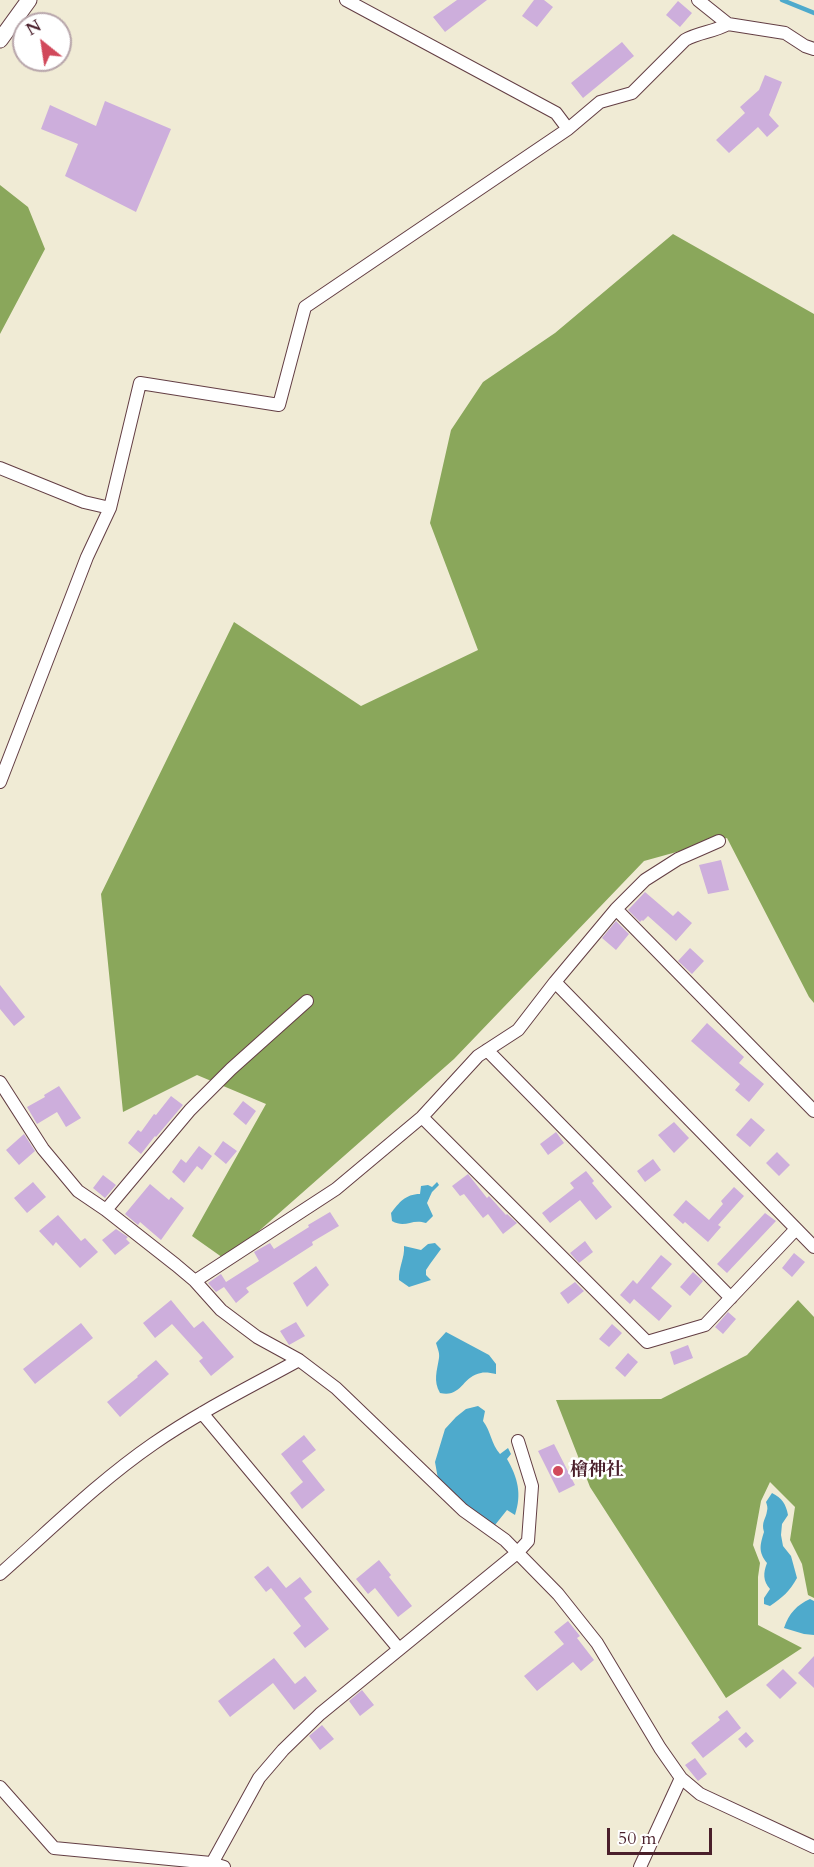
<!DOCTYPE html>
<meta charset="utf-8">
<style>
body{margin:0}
#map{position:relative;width:814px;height:1867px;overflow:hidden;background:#f0ebd5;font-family:Cardo,serif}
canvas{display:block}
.north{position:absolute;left:12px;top:12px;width:60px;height:60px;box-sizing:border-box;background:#fff;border:2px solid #b7a5aa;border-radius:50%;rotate:330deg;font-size:16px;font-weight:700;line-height:24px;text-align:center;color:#4a1f2b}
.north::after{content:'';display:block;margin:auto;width:21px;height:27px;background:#d1495b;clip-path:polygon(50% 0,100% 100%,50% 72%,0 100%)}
.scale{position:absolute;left:607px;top:1828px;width:105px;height:27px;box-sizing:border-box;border:3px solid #4a1f2b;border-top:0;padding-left:8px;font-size:18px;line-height:21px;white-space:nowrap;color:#4a1f2b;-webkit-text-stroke:4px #fff;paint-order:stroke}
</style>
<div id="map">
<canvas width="814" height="1867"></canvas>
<div class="north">N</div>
<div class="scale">50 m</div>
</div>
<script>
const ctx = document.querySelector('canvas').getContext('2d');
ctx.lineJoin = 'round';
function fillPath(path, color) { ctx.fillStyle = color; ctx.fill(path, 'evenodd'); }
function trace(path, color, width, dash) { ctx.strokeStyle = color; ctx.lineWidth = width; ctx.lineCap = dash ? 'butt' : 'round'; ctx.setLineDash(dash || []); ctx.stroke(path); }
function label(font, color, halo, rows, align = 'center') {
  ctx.font = font + ' Cardo,"Noto Serif JP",serif'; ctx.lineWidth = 5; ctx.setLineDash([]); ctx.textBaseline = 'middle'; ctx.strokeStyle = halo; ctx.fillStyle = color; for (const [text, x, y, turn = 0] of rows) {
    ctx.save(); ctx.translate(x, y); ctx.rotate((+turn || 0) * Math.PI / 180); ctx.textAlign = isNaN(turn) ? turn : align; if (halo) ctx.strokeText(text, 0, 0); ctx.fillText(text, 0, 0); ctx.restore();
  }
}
const forest = new Path2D(`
 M0,185L28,207L45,249L0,334Z
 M673,234L814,314V1003L809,997L727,838L644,861L454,1059L226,1260L192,1236L266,1104L197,1075L123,1112L101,894L234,622L361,706L478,650L430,523L451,430L483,382L555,333Z
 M798,1300L814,1317V1598L808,1595L802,1564L790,1540L795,1507L770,1482L761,1501L753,1545L760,1563L758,1577V1625L802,1648L726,1698L590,1487L556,1400L661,1399L747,1355Z`);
const water = new Path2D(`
 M437,1182L439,1185L432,1192L427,1203L433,1216L426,1223C411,1218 406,1229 392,1221L391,1213C399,1203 405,1194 420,1194L421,1186L428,1185L432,1187Z
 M435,1243L441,1249L430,1264L426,1270V1275L431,1280L409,1287L399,1280C398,1268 405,1258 404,1246L421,1250L428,1244Z
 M446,1332L489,1355L496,1364V1374C491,1373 485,1372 481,1373C462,1376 462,1398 440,1393C433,1381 437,1371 439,1358C440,1353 437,1347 436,1343Z
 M478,1406L485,1411L483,1421C491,1431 491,1444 500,1454L508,1448L511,1454L507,1459C518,1478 522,1494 515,1515L507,1510L495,1525L465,1504L438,1479L435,1462L445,1429L456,1417L466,1409Z
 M772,1493C782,1498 786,1504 788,1515L782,1524L781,1535L783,1546L791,1556L797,1578C790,1591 782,1598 770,1606L764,1604V1598L770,1589C763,1581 763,1573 767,1563C758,1552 760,1545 764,1532C761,1522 766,1519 767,1511C768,1508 767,1505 766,1502Z
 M810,1599L814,1601V1635L804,1634L784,1628C789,1613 797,1605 810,1599Z`);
const stream = new Path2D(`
 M782,0L814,13`);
const building = new Path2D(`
 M457,0H487L445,32L433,17Z
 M534,0H544L553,7L537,27L522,16Z
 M678,1L692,13L680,27L666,15Z
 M622,42L634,56L583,98L571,83Z
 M765,75L782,82L769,115L779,126L767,137L758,127L729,153L716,140L745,113L740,107L759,90Z
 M105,101L171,129L136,212L65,176L78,144L41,129L50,105L96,126Z
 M721,860L729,890L708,894L699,865Z
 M645,892L673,916L678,911L692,923L676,941L648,916L643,921L642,920L640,922L628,910Z
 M616,921L629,934L616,950L602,938Z
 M690,948L704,961L692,974L678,961Z
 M0,985L25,1017L14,1026L0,1009Z
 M707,1023L744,1057L739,1063L764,1084L749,1102L735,1090L740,1084L691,1041Z
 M59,1086L81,1118L66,1127L57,1112L37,1124L27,1107L45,1097L44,1095Z
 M171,1096L183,1105L156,1137L155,1136L141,1154L128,1143L138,1130L141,1132L154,1114L156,1115Z
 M243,1101L256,1111L246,1125L233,1114Z
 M751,1118L765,1130L750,1147L736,1135Z
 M674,1122L689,1138L674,1153L658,1135Z
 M556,1132L564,1143L548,1155L540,1144Z
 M24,1134L35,1151L19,1165L6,1150Z
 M223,1141L237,1151L226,1164L214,1154Z
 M199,1146L212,1156L202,1170L197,1166L184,1183L172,1172L181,1159L186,1163Z
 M777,1152L790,1165L779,1176L766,1163Z
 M653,1159L661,1170L645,1182L637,1171Z
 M586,1171L594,1181L592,1183L612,1207L596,1220L580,1200L550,1223L542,1213L574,1188L570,1183Z
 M468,1174L487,1198L489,1196L506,1215L507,1214L517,1223L503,1234L488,1214L483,1218L464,1194L460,1196L452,1186Z
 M103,1175L116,1185L105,1198L93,1188Z
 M33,1182L46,1197L27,1213L14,1198Z
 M150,1184L169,1200L171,1197L184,1208L161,1240L140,1222L138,1225L125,1214Z
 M734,1187L744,1196L718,1225L721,1227L708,1242L685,1222L683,1224L673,1215L686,1200L709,1220L723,1204L721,1201Z
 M330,1212L339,1226L312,1242L313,1245L246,1288L249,1292L236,1303L224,1287L216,1292L208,1283L221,1274L226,1282L259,1261L254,1252L270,1243L274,1249L309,1227L308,1225Z
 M765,1213L776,1221L727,1273L717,1264Z
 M58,1215L81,1241L85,1238L98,1252L80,1268L56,1242L53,1246L39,1231Z
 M116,1229L128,1237L126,1239L130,1243L115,1255L102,1240Z
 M585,1241L593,1252L579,1263L570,1253Z
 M794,1253L805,1262L792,1277L782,1268Z
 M661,1255L672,1264L651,1288L672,1306L659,1321L634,1299L630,1304L620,1295L633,1280L637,1284Z
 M316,1266L329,1285L307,1307L293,1283Z
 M693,1272L703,1281L690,1296L680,1287Z
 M575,1282L584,1291L568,1304L560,1293Z
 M171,1300L194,1328L203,1321L234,1357L211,1376L199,1361L203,1358L172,1324L155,1338L143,1323Z
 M728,1312L736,1319L723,1334L715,1327Z
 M296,1322L305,1336L289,1345L280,1331Z
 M81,1323L93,1338L35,1384L23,1369Z
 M612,1324L622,1333L609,1347L599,1339Z
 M688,1345L693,1358L674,1365L670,1352Z
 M628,1353L638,1362L625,1377L615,1368Z
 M156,1360L169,1374L120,1417L107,1402L138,1377L137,1376Z
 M304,1435L316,1450L302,1461L325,1490L302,1509L290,1493L303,1482L281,1454Z
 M554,1444L575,1485L559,1493L538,1451Z
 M379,1560L391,1575L389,1577L412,1606L398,1617L375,1588L368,1594L356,1579Z
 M268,1566L286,1588L300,1577L312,1592L304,1598L329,1629L305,1648L293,1633L301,1626L271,1588L266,1592L254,1577Z
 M568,1621L580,1636L577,1638L594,1660L581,1671L573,1662L537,1691L524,1676L564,1644L554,1632Z
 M814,1656V1688L798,1673Z
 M274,1658L295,1684L305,1676L317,1691L294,1710L273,1683L230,1717L218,1701Z
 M783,1669L797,1683L780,1699L766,1685Z
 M362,1690L374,1705L360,1716L349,1701Z
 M727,1710L741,1728L703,1758L691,1743L720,1720L718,1717Z
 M322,1725L334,1739L320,1750L309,1736Z
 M746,1732L754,1741L746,1748L738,1739Z
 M695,1758L707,1774L698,1781L685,1765Z`);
const minor = new Path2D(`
 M346,0L556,113L568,129
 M698,0L728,24L785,33L805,46L814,49
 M0,468L84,502L110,508
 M0,782L87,557L110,508L140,383L279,405L305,307L568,129L600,102L632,93L685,40C699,32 714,32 728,24
 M616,909L814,1111
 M555,982L814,1247
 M487,1050L731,1298
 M0,1082L43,1149L78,1191L106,1210L176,1265L195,1281L221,1310L257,1337L299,1360L336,1388L463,1510L505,1540L558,1594L597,1643L660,1748L681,1778L700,1794L814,1847
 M422,1117L647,1342L705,1325L796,1229
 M106,1210L190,1110L231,1069L307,1001
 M195,1281L336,1189L422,1117L478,1056L518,1030L555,982L616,909L645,880L678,859L719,841
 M202,1413L399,1649
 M0,1574C50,1530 98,1482 153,1444C199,1412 250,1387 299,1360
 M0,1787L54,1848L211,1863L224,1867
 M210,1867L259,1778L283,1750L320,1714L517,1553L528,1541L532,1486L518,1441
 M640,1867L681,1778`);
const tertiary = new Path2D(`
 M0,40L29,0`);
const markers = [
 [558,1471,6,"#d1495b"]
];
const poiNames = [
 ["檜神社",570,1471]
];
fillPath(forest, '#8aa75b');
fillPath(water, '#4eaacc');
trace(stream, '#4eaacc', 4.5);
fillPath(building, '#cdaedc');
trace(minor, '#633e44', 14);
trace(tertiary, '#633e44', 17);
trace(minor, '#fff', 12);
trace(tertiary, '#fff', 15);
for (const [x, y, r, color] of markers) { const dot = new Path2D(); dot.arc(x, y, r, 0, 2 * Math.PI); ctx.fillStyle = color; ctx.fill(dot); trace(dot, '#fff', 2); }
label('bold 18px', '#4a1f2b', '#fff', poiNames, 'left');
</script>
